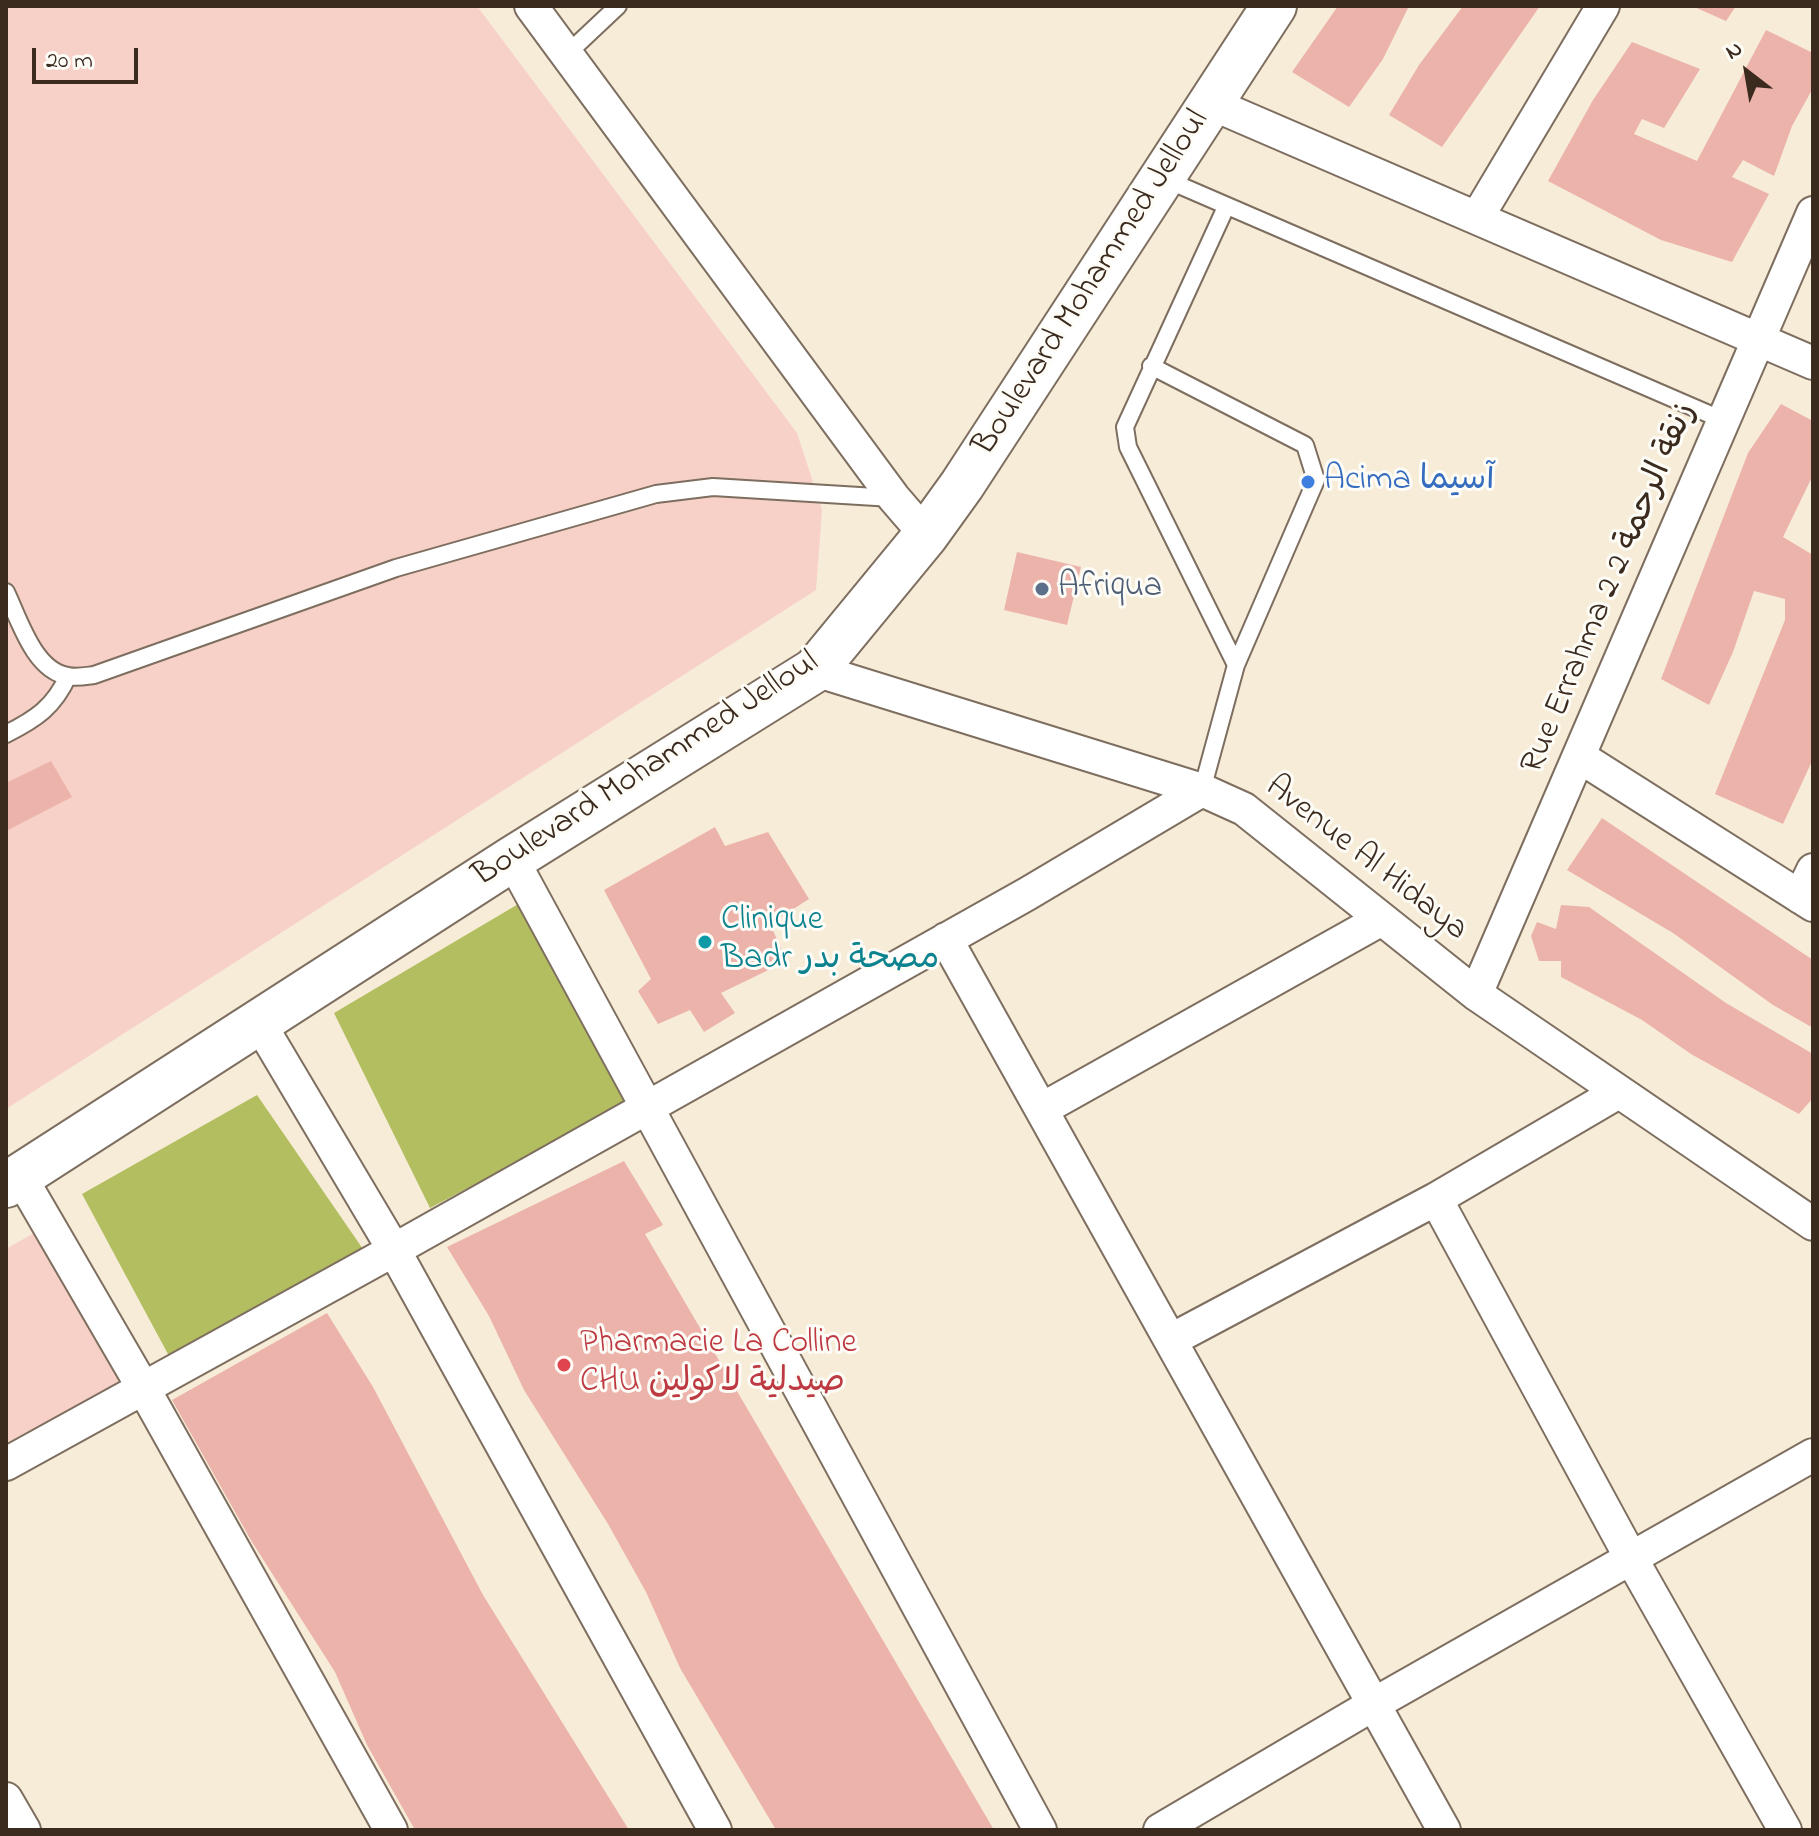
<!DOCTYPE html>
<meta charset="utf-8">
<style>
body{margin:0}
#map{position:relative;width:1819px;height:1836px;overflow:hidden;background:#f7ecd8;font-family:"Indie Flower",sans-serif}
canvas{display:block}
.frame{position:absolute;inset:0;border:8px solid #3b2a1e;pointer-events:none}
.north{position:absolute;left:1707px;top:32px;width:80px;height:80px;-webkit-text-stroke:6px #fdfcf7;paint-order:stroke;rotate:329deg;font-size:22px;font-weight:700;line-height:32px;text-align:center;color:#3b2a1e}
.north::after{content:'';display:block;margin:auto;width:28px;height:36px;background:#3b2a1e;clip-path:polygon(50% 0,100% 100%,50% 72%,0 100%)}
.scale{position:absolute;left:32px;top:48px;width:106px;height:36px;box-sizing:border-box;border:4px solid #3b2a1e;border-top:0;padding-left:10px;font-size:24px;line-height:28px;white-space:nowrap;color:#3b2a1e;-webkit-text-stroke:6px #fdfcf7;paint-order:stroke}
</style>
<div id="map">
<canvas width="1819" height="1836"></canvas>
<div class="frame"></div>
<div class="north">N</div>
<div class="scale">20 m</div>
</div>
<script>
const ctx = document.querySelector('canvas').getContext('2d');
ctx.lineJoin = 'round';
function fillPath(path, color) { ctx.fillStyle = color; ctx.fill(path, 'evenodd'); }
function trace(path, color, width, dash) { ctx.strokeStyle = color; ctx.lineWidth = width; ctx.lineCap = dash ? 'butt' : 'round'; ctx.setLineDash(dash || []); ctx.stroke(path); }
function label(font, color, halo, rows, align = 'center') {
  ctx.font = font + ' "Indie Flower","Playpen Sans Arabic",sans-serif'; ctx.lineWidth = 6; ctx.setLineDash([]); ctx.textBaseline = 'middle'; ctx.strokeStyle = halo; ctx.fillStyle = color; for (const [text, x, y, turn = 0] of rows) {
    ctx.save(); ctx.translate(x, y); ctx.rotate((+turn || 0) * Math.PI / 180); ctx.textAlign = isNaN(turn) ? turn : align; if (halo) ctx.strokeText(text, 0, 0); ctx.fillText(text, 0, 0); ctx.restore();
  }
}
const built = new Path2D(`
 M6,6H477L797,433L822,510L816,590L6,1109Z
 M36,1232L125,1380L6,1443V1249Z`);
const green = new Path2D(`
 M520,903L627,1104L430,1208L334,1013Z
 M257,1095L365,1252L169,1356L82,1194Z`);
const building = new Path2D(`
 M1338,6H1409L1383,59L1349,107L1292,72Z
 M1463,6H1540L1442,147L1389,115L1419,65Z
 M1692,6H1736L1726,21Z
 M1766,30L1813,53V88L1792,126L1774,176L1743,160L1732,177L1769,194L1732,262L1661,240L1548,181L1593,100L1632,42L1700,69L1664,128L1642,119L1634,134L1697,161Z
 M1781,404L1813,421V475L1783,537L1813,555V759L1783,824L1715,794L1785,620V599L1754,591L1733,652L1709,705L1661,679L1748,453Z
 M1017,552L1081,567L1067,625L1004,610Z
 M51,761L72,797L6,831V783Z
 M1602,818L1813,960V1028L1773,1005L1673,933L1567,870Z
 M715,827L725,846L768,832L809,899L770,924L787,961L721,993L735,1013L704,1032L690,1010L658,1024L638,991L651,979L604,890Z
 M1561,905L1589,907L1726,1003L1813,1054V1098L1799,1114L1691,1054L1642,1020L1561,977V961H1539L1531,936L1537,922L1556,929Z
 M624,1161L663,1225L645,1234L994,1830H776L680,1668L646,1592L608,1524L524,1390L489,1316L447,1247Z
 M327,1313L373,1387L483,1595L629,1830H415L367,1745L335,1672L252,1542L172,1400Z`);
const lane = new Path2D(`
 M567,54L618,6
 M1165,179L1725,421
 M1226,207L1125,427L1128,447L1236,665
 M1151,366L1305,445L1316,480L1236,665L1202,790
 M6,592C19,619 34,671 68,676C76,678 86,676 94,675L396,568L656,494L713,487L892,498
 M6,734C36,719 54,707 68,676`);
const street = new Path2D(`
 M531,6L894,498L926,535
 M1210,103L1813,363
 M1478,216L1603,6
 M815,670L1202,790L1244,809L1476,994L1813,1224
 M1580,757L1813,905
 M512,859L1040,1830
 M1800,897L1813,870
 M946,939L1444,1830
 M1476,994L1813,213
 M258,1021L394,1250L715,1830
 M1044,1108L1380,920
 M20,1176L145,1391L391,1830
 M1436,1199L1631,1558L1785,1830
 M1173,1339L1436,1199L1617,1093
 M6,1464L394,1250L1027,894L1202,790
 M6,1799L24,1830
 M1160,1830L1374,1704L1813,1455`);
const secondary = new Path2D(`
 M6,1185L512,859L815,670L926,535L962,485L1274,6`);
const markers = [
 [1308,482,8,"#3f7fe0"],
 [1042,589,8,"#5c6f8a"],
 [705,942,8,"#0f9aa8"],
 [564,1365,8,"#e0444e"]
];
const streetNames = [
 ["Boulevard Mohammed Jelloul",1093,284,-57],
 ["Rue Errahma 2 2 زنقة الرحمة",1611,589,-67],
 ["Boulevard Mohammed Jelloul",647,771,-33],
 ["Avenue Al Hidaya",1365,860,38]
];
const shopNames = [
 ["Acima آسيما",1324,482]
];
const serviceNames = [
 ["Afriqua",1058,589]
];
const cultureNames = [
 ["Clinique",721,922],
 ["Badr مصحة بدر",721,961]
];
const healthNames = [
 ["Pharmacie La Colline",580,1345],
 ["CHU صيدلية لاكولين",580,1384]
];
fillPath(built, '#f7d1c7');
fillPath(green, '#b2be60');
fillPath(building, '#ecb3ab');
trace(lane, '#7d6e5f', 20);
trace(street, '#7d6e5f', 36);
trace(secondary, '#7d6e5f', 48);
trace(lane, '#fff', 16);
trace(street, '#fff', 32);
trace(secondary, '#fff', 44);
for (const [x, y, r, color] of markers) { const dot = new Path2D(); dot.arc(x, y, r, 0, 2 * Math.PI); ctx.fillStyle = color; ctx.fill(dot); trace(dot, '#fdfcf7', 3); }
label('34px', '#3b2a1e', '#fdfcf7', streetNames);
label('34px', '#366cbe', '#fdfcf7', shopNames, 'left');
label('34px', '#4e5e75', '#fdfcf7', serviceNames, 'left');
label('34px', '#0d838f', '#fdfcf7', cultureNames, 'left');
label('34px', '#be3a42', '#fdfcf7', healthNames, 'left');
</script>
